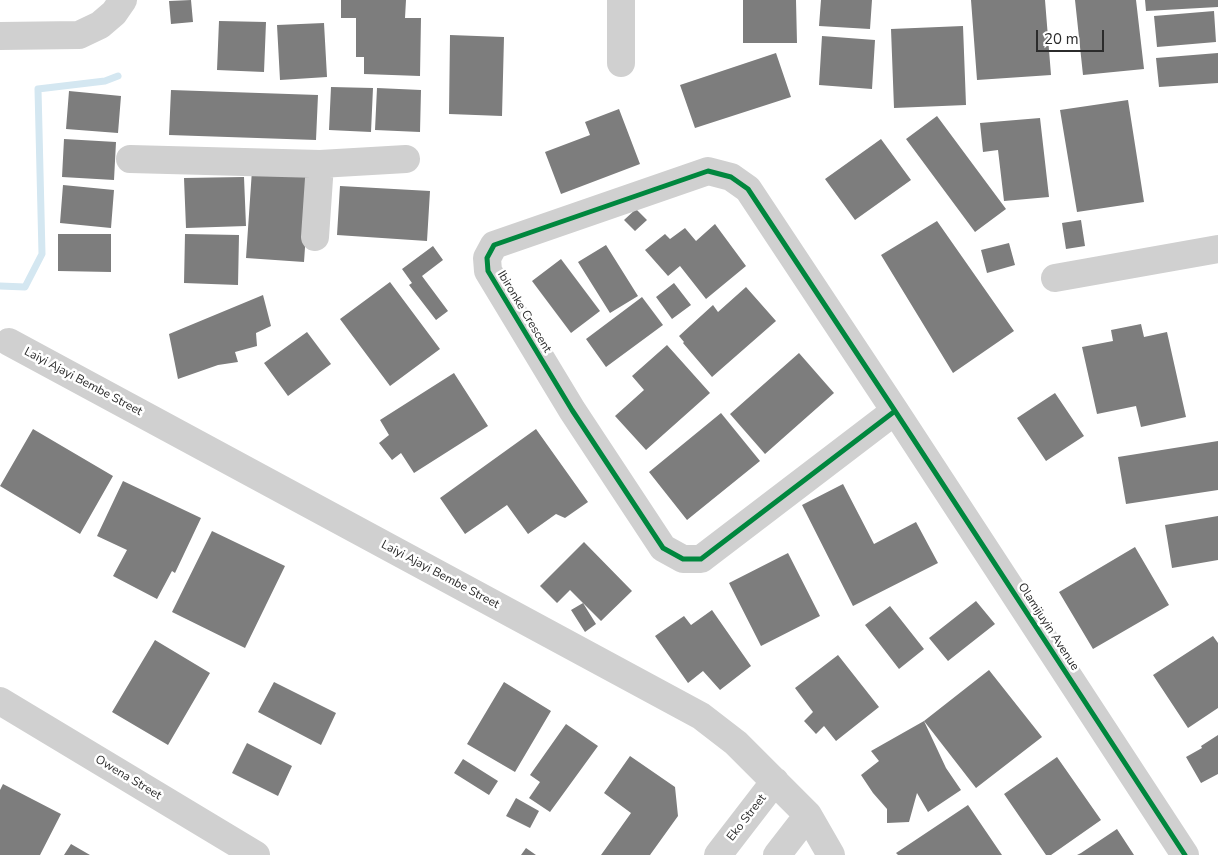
<!DOCTYPE html>
<style>
body{margin:0}
#map{position:relative;width:1218px;height:855px;overflow:hidden;background:#fff;font-family:"Nunito Sans",sans-serif}
canvas{display:block}
.scale{position:absolute;left:1036px;top:30px;width:68px;height:22px;box-sizing:border-box;border:2px solid #2b2b2b;border-top:0;padding-left:6px;font-size:15px;line-height:18px;white-space:nowrap;color:#2b2b2b;-webkit-text-stroke:4px #fff;paint-order:stroke}
</style>
<div id="map">
<canvas width="1218" height="855"></canvas>
<div class="scale">20 m</div>
</div>
<script>
const ctx = document.querySelector('canvas').getContext('2d');
ctx.lineJoin = 'round';
function trace(path, color, width, dash) { ctx.strokeStyle = color; ctx.lineWidth = width; ctx.lineCap = dash ? 'butt' : 'round'; ctx.setLineDash(dash || []); ctx.stroke(path); }
function fillPath(path, color) { ctx.fillStyle = color; ctx.fill(path, 'evenodd'); }
function label(font, color, halo, rows, align = 'center') {
  ctx.font = font + ' "Nunito Sans",sans-serif'; ctx.lineWidth = 5; ctx.setLineDash([]); ctx.textBaseline = 'middle'; ctx.strokeStyle = halo; ctx.fillStyle = color; for (const [text, x, y, turn = 0] of rows) {
    ctx.save(); ctx.translate(x, y); ctx.rotate((+turn || 0) * Math.PI / 180); ctx.textAlign = isNaN(turn) ? turn : align; if (halo) ctx.strokeText(text, 0, 0); ctx.fillText(text, 0, 0); ctx.restore();
  }
}
const stream = new Path2D(`
 M0,286L25,287L42,254L38,89L105,81L118,76`);
const building = new Path2D(`
 M191,0L193,22L171,24L169,1Z
 M341,0H406L405,18H421L420,76L364,74V57H356V18H341Z
 M743,0H796L797,43H743Z
 M821,0H872L870,29L819,26Z
 M971,0H1045L1051,75L977,80Z
 M1075,0H1136L1144,69L1083,75Z
 M1145,0H1218V7L1146,11Z
 M1214,11L1216,42L1157,47L1154,16Z
 M219,21L266,22L264,72L217,70Z
 M324,23L327,77L280,80L277,25Z
 M963,26L966,105L894,108L891,29Z
 M450,35L504,37L502,116L449,114Z
 M822,36L875,40L872,89L819,85Z
 M776,53L791,97L695,128L680,85Z
 M1218,53V83L1159,87L1156,58Z
 M331,87L373,88L371,132L329,130Z
 M377,88L421,90L420,132L375,130Z
 M171,90L318,95L316,140L169,135Z
 M69,91L121,96L118,133L66,129Z
 M1128,100L1144,202L1077,212L1060,110Z
 M619,109L640,164L561,194L545,152L590,135L585,122Z
 M937,116L1006,209L975,232L906,139Z
 M1040,118L1049,197L1004,201L998,150L983,152L980,123Z
 M64,139L116,142L114,180L62,177Z
 M881,139L911,180L855,220L825,179Z
 M252,170L310,174L304,262L246,258Z
 M244,177L246,226L186,228L184,178Z
 M63,185L114,190L111,228L60,223Z
 M340,186L430,191L427,241L337,235Z
 M636,209L647,220L635,231L624,220Z
 M1081,220L1085,246L1066,249L1062,223Z
 M937,221L1014,331L953,373L881,255Z
 M715,224L746,266L706,299L680,266L668,276L645,250L665,234L670,239L685,228L696,241Z
 M58,234H111V272L58,271Z
 M185,234L239,235L238,285L184,283Z
 M1009,243L1015,265L987,273L981,250Z
 M606,245L638,296L610,313L578,262Z
 M433,246L443,260L422,276L448,311L436,320L409,285L412,283L402,269Z
 M561,259L600,311L571,333L532,281Z
 M390,282L440,349L390,386L340,319Z
 M674,283L691,305L672,319L656,297Z
 M746,287L776,321L712,377L683,343L684,342L679,336L713,305L718,312Z
 M263,295L271,326L256,333L257,346L235,352L238,362L218,365L178,379L169,334Z
 M642,297L663,325L606,367L586,339Z
 M1141,324L1144,337L1167,332L1186,417L1141,427L1136,406L1097,414L1082,347L1113,341L1111,330Z
 M307,332L331,364L288,396L264,363Z
 M667,345L710,393L646,450L615,416L644,390L632,376Z
 M799,353L834,393L765,454L730,414Z
 M454,373L488,426L414,473L401,453L392,460L379,443L389,435L380,420Z
 M1055,393L1084,436L1046,461L1017,418Z
 M721,413L760,461L687,520L649,472Z
 M33,429L113,476L80,534L0,486Z
 M536,429L588,502L565,518L556,514L528,534L507,505L465,534L440,498Z
 M1218,441V490L1126,504L1118,457Z
 M123,481L201,518L175,573L172,571L157,599L113,576L127,550L97,536Z
 M843,484L874,544L916,522L938,563L853,606L802,505Z
 M1218,516V560L1172,568L1165,525Z
 M212,531L285,566L245,648L172,612Z
 M584,542L632,591L601,621L570,590L557,603L540,586Z
 M1135,547L1169,605L1093,649L1059,592Z
 M788,553L820,616L761,646L729,583Z
 M976,601L995,624L948,661L929,638Z
 M583,603L596,624L585,632L571,610Z
 M890,606L924,649L899,669L865,625Z
 M712,610L751,666L720,690L703,671L688,683L655,636L684,616L691,625Z
 M1213,636L1218,643V708L1188,728L1153,675Z
 M155,640L210,673L168,745L112,712Z
 M838,655L879,707L836,741L824,726L816,734L804,721L813,712L795,688Z
 M989,670L1042,737L976,788L924,721Z
 M274,682L336,713L321,745L258,712Z
 M504,682L551,711L515,772L467,744Z
 M924,721L946,768L961,790L928,812L917,793L909,822L887,823V809L873,793L861,775L879,761L871,751Z
 M566,724L598,746L550,812L529,798L540,782L530,775Z
 M1218,735V774L1201,783L1186,757L1202,748L1201,746Z
 M247,743L292,766L278,796L232,773Z
 M630,756L675,787L678,816L650,855H601L631,813L604,793Z
 M1057,757L1101,820L1051,855H1046L1004,794Z
 M463,759L498,781L489,795L454,773Z
 M3,784L61,814L40,855H0V790Z
 M516,798L539,811L530,828L506,816Z
 M968,805L1002,855H898L896,853Z
 M1117,829L1134,855H1077L1081,853Z
 M71,844L90,855H64Z
 M526,848L536,855H521Z`);
const minor = new Path2D(`
 M0,36L79,35L100,25L114,13L123,0
 M621,63V0
 M130,159L320,164L406,159
 M315,237L320,164
 M1055,278L1218,249
 M9,342L701,716L736,743L808,815L831,855
 M895,411L701,559H683L663,548L572,410L488,271L487,258L494,245L708,171L731,177L748,189L895,411L1185,855
 M0,701L256,855
 M718,855L775,781
 M777,855L808,815`);
const cycleway = new Path2D(`
 M895,411L701,559H683L663,548L572,410L488,271L487,258L494,245L708,171L731,177L748,189L895,411L1185,855`);
const streetNames = [
 ["Ibironke Crescent",524,312,59],
 ["Laiyi Ajayi Bembe Street",83,382,28],
 ["Laiyi Ajayi Bembe Street",440,575,28],
 ["Olamijuyin Avenue",1048,627,57],
 ["Owena Street",128,778,31],
 ["Eko Street",747,818,-52]
];
trace(stream, '#d4e7f1', 7);
fillPath(building, '#7d7d7d');
trace(minor, '#d0d0d0', 28);
trace(cycleway, '#00873e', 5);
label('12px', '#2b2b2b', '#fff', streetNames);
</script>
